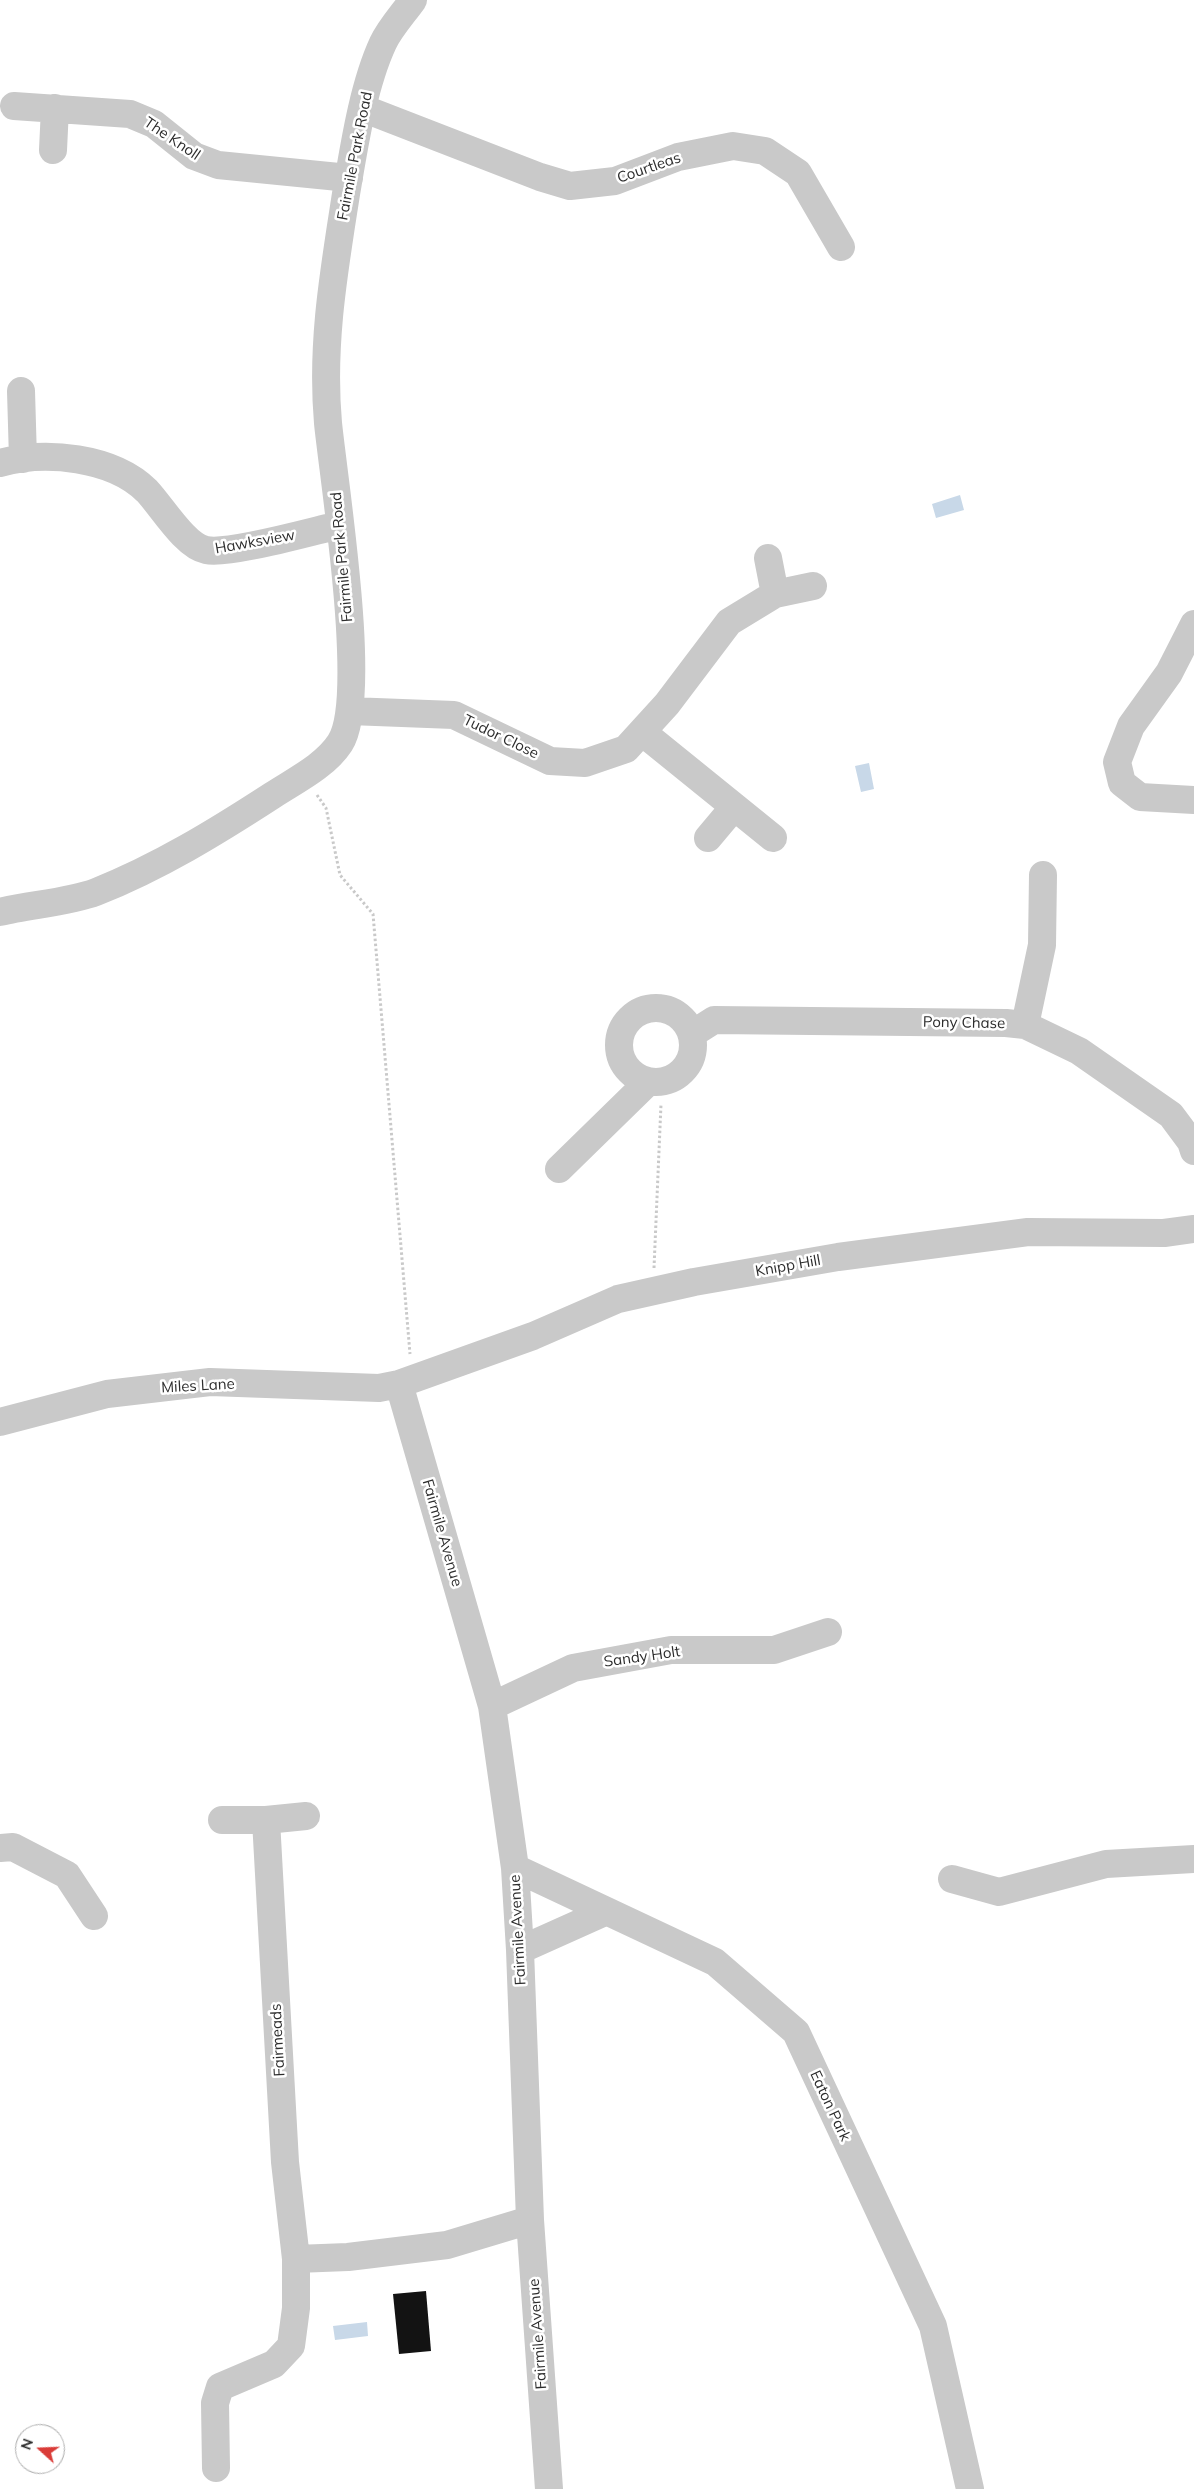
<!DOCTYPE html>
<style>
body{margin:0}
#map{position:relative;width:1194px;height:2489px;overflow:hidden;background:#fff;font-family:Mulish,sans-serif}
canvas{display:block}
.north{position:absolute;left:15px;top:2424px;width:50px;height:50px;box-sizing:border-box;background:#fff;border:1px solid #ababab;border-radius:50%;rotate:290deg;font-size:14px;font-weight:700;line-height:20px;text-align:center;color:#2c2c2c}
.north::after{content:'';display:block;margin:auto;width:18px;height:22px;background:#da3c38;clip-path:polygon(50% 0,100% 100%,50% 72%,0 100%)}
</style>
<div id="map">
<canvas width="1194" height="2489"></canvas>
<div class="north">N</div>
</div>
<script>
const ctx = document.querySelector('canvas').getContext('2d');
ctx.lineJoin = 'round';
function fillPath(path, color) { ctx.fillStyle = color; ctx.fill(path, 'evenodd'); }
function trace(path, color, width, dash) { ctx.strokeStyle = color; ctx.lineWidth = width; ctx.lineCap = dash ? 'butt' : 'round'; ctx.setLineDash(dash || []); ctx.stroke(path); }
function label(font, color, halo, rows, align = 'center') {
  ctx.font = font + ' Mulish,sans-serif'; ctx.lineWidth = 5; ctx.setLineDash([]); ctx.textBaseline = 'middle'; ctx.strokeStyle = halo; ctx.fillStyle = color; for (const [text, x, y, turn = 0] of rows) {
    ctx.save(); ctx.translate(x, y); ctx.rotate((+turn || 0) * Math.PI / 180); ctx.textAlign = isNaN(turn) ? turn : align; if (halo) ctx.strokeText(text, 0, 0); ctx.fillText(text, 0, 0); ctx.restore();
  }
}
const water = new Path2D(`
 M960,495L964,510L936,518L932,504Z
 M869,763L874,789L861,792L855,766Z
 M367,2322L368,2336L335,2340L333,2326Z`);
const building = new Path2D(`
 M426,2291L431,2351L399,2354L393,2294Z`);
const path = new Path2D(`
 M317,795L326,808L340,875L373,914L410,1354
 M654,1268L661,1104`);
const minor = new Path2D(`
 M14,106L130,114L154,124L194,156L218,165L349,178
 M362,108L540,177L570,186L615,181L678,157L733,146L765,151L798,173L841,247
 M53,150L55,108
 M21,391L23,459
 M0,463C45,450 113,457 147,491C162,507 185,546 206,550C230,555 312,531 340,525
 M768,558L775,594
 M1194,624L1169,673L1131,726L1117,762L1122,783L1140,797L1194,800
 M350,711L454,715L550,761L585,763L626,749L667,704L729,622L775,594L813,586
 M642,732L773,838
 M708,838L734,807
 M0,912C28,905 70,902 96,892C159,867 216,832 273,795C296,780 325,766 340,743C369,699 334,483 328,423C321,344 334,271 346,194C354,147 363,86 383,43C390,28 403,14 413,0
 M619 1045a37 37 0 1 1 74 0a37 37 0 1 1-74 0Z
 M1025,1025L1042,945L1043,875
 M692,1034L714,1020L1006,1023L1025,1025L1079,1051L1171,1115L1191,1142L1194,1151
 M559,1169L648,1082
 M399,1384L492,1706L515,1868L520,1950L530,2220L549,2489
 M0,1422L107,1394L210,1382L379,1388L399,1384L533,1336L618,1299L694,1282L838,1257L1028,1232L1164,1233L1194,1229
 M492,1706L573,1668L671,1650H774L828,1632
 M222,1820H266L306,1816
 M0,1848L13,1847L67,1875L94,1916
 M515,1868L715,1962L796,2032L933,2326L970,2489
 M952,1879L999,1892L1106,1864L1194,1859
 M520,1950L607,1911
 M296,2259L348,2257L447,2245L530,2220
 M216,2468L215,2403L220,2387L274,2364L291,2346L296,2308V2259L285,2162L266,1820`);
const streetNames = [
 ["The Knoll",172,139,34],
 ["Fairmile Park Road",355,156,-79],
 ["Courtleas",649,168,-19],
 ["Hawksview",255,542,-10],
 ["Fairmile Park Road",342,557,-95],
 ["Tudor Close",501,737,26],
 ["Pony Chase",964,1023,1],
 ["Knipp Hill",788,1266,-10],
 ["Miles Lane",198,1386,-3],
 ["Fairmile Avenue",442,1533,74],
 ["Sandy Holt",642,1657,-8],
 ["Fairmile Avenue",518,1930,-93],
 ["Fairmeads",278,2040,-93],
 ["Eaton Park",830,2106,65],
 ["Fairmile Avenue",538,2334,-94]
];
fillPath(water, '#c8d8e8');
fillPath(building, '#131313');
trace(path, '#c9c9c9', 3, [2.5, 2.5]);
trace(minor, '#c9c9c9', 28);
label('15px', '#2c2c2c', '#fff', streetNames);
</script>
